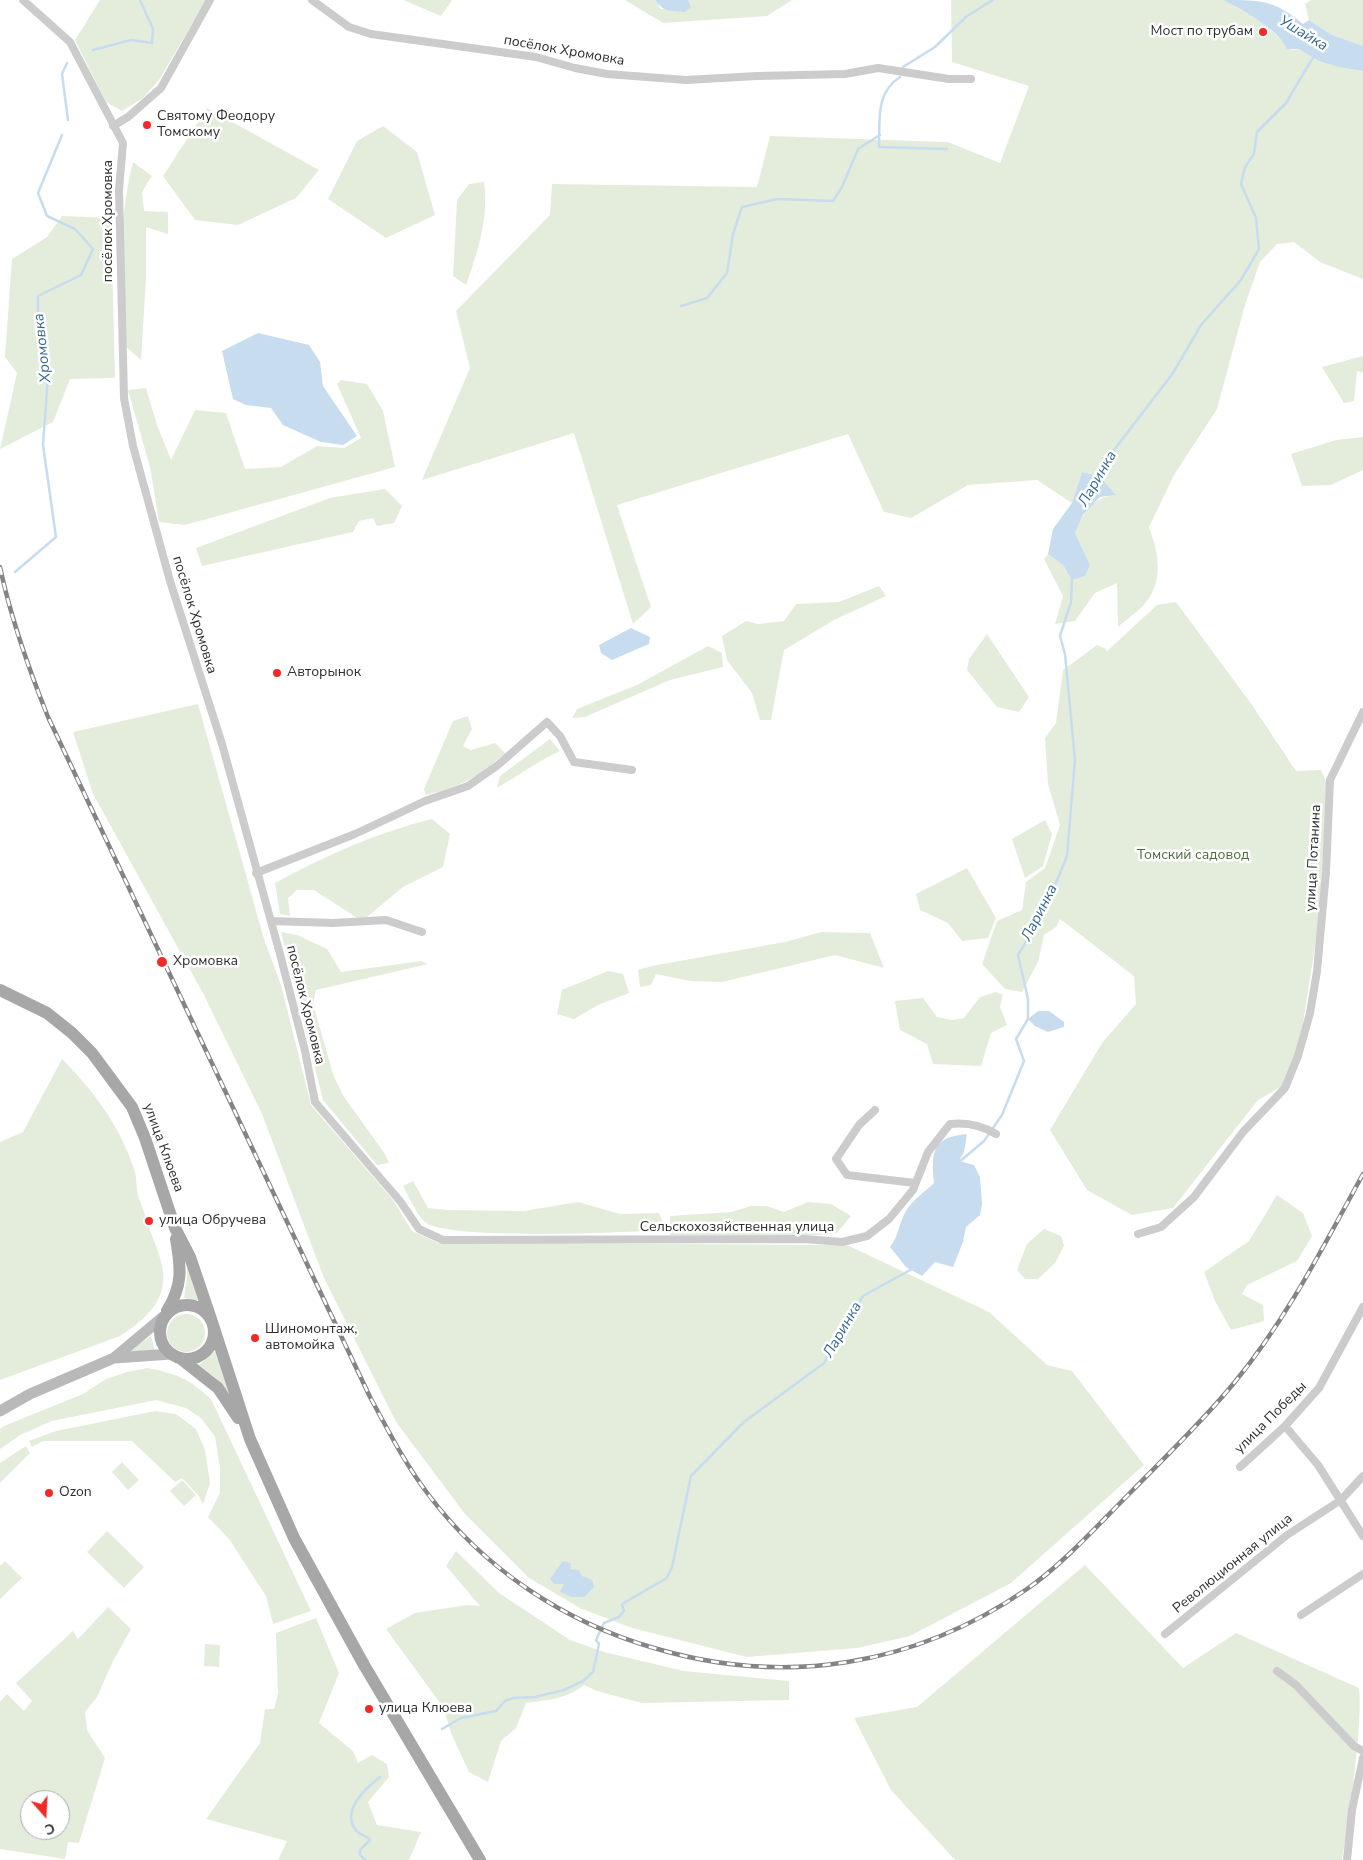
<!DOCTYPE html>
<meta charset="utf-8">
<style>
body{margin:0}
#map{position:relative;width:1363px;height:1860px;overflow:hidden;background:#fff;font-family:"Nunito Sans",sans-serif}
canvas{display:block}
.north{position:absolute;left:20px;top:1790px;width:50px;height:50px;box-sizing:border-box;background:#fff;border:1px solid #acacac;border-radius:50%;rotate:161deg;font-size:14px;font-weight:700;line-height:20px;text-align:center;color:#2f2f2f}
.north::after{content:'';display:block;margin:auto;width:18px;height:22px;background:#f12a27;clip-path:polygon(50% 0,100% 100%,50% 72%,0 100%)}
</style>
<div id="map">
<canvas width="1363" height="1860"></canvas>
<div class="north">С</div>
</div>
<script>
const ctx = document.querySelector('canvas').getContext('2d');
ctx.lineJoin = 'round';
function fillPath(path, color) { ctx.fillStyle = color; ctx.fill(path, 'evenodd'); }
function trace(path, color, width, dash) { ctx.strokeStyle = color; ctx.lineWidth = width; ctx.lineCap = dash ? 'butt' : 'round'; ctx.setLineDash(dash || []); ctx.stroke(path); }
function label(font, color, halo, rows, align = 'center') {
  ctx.font = font + ' "Nunito Sans",sans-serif'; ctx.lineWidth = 5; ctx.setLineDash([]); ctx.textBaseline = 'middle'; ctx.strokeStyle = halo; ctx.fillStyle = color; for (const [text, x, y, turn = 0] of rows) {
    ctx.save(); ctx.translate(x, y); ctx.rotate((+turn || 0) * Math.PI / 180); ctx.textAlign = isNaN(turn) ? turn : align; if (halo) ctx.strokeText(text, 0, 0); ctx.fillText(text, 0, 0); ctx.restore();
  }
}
const green = new Path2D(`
 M100,0H206L159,80L143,98L122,111L106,102L75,40Z
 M403,0H452L441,16Z
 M625,0H655L661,9L691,7L688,0H792L767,16L663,23Z
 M951,0H1223L1261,21L1292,50L1299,49C1320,61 1339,67 1363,71V279L1320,262L1294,242L1277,244L1260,262L1245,305L1217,409L1174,475L1149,527C1157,549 1164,576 1149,598C1142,609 1128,618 1118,627L1117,583L1095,593L1075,621L1055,624L1063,596L1044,559L1048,554L1063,565L1072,580L1090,565L1075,533C1084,512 1091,498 1115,495L1099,476L1082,472L1072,503L1037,480L968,485L911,518L884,512L848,434L617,505L651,607L633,624L574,433L422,480L470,368L456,311L550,215L552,184L757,187L770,136L948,142L1000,163L1029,86L952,62Z
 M1311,0H1363V46L1330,34L1309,20L1305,4Z
 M207,108L319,170L296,198L238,225L195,220L163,176Z
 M383,126L417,152L435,215L386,238L328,199L357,141Z
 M133,162L152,176L142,192L144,211L168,212V234L146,227V277L141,360L125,346C122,282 117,225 133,162Z
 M484,182C489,217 478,252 466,285L453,276L457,200L469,184Z
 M62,216L111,218L115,378L70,379L53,422L0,449L17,373L5,357L12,259L47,237Z
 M1363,356V373L1357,371L1354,401L1344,403L1322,367Z
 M341,380L367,384L383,411L395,467L185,525L159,522L150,467L128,390L146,388L157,425L171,460L195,410L226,413L245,469L281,467L317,446L344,448L361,438L337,384Z
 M1363,437V470L1331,485L1302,486L1291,454L1336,440Z
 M385,489L402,506L394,523L377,526L373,518L359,521L353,532L202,566L196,548L330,498Z
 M879,586L886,596L834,620L784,650L771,720H760L752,693L727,660L722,636L746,621L758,624L784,621L796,604L839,602Z
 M1176,602L1252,705L1296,771L1321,770L1327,784L1319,921L1303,1023L1295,1055L1282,1086L1258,1100L1173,1208L1132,1215L1087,1190L1050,1130L1102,1043L1136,1004L1134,976L1060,919L1056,927L1044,935L1038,962L1022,992L1005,989L982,964L997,921L1022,910L1026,882L1045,868L1060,825L1048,784L1045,738L1056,723L1063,670L1097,645L1106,649V652L1157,605Z
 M987,634L1029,697L1019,712L997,707L967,670L969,659Z
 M708,646L722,653L723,667L670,680L585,717L572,718L577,709L637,685Z
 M198,704L264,939L281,985L311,1105L393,1200L412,1231L438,1243L847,1245L989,1312L1047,1365L1072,1371L1144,1465L1011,1583L910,1636L857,1648L747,1657L632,1628L580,1608L529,1578L465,1514L396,1422L324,1278L262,1114L204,995L93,794L73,732Z
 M468,716L472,729L463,746L471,750L495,743L505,753C477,778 462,786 426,795L424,789L453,721Z
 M550,739L560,751C538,761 519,775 497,788L500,776Z
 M432,819L450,834L443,867L403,887L362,921L314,890H297L288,898L290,916L280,914L275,883C326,855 376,833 432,819Z
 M1045,820L1052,834L1043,866L1025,878L1012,839Z
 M967,868L996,918L988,938L962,941L948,923L920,910L916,894Z
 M281,932L297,935L327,949L341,972L421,961L428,964L316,990L313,1004L334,1077L344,1097L385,1154L389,1163L377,1165L323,1100Z
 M822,932L870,933L884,968L835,955L722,982L690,981L656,974L651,985L640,987L638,970L652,966L785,942Z
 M608,971L623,974L629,993L598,1005L574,1019L557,1014L562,990Z
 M996,992L1003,995L1000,1007L1007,1025L991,1033L981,1066L933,1064L927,1044L900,1030L895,1001L923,998L937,1017L952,1020L964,1018L980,997Z
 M62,1059C93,1090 120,1126 134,1169C137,1177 136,1186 138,1195C141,1205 145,1214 148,1224C154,1244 168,1268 162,1289C157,1310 136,1326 120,1336L0,1380V1142L23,1132Z
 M413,1181L428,1208L448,1210L524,1211L578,1202L620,1214L659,1213L666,1230C628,1232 448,1241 425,1222C416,1214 409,1196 403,1186Z
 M1277,1195L1303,1213L1312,1236L1297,1261L1247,1285L1242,1294L1263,1305L1264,1321L1231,1330L1215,1301L1204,1272L1249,1241Z
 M808,1202L831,1204L851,1216L837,1233L824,1235H670V1216L731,1212L751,1206H767L784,1212Z
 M1044,1229L1061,1236L1064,1246L1055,1263L1038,1279H1025L1017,1270L1027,1244Z
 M187,1267L198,1300L184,1298L187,1278Z
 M167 1333a19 19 0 1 1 38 0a19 19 0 1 1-38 0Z
 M151,1336L155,1351L125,1353Z
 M215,1351L230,1394L216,1378L199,1365Z
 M147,1368C176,1373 190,1379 211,1399L311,1611L273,1624L266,1596L229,1539L208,1517L220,1493V1468L215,1437L201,1418L186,1408L156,1400L52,1421L20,1435L0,1449V1429L4,1426L83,1394L106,1379L127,1372Z
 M155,1411L176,1414L196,1429L205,1450L210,1483L203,1504L199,1496L182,1478L175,1482L132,1441H43L32,1447L29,1441L56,1431Z
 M26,1446L30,1453L0,1483V1463Z
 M122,1462L139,1480L128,1490L112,1472Z
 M182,1480L196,1495L184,1506L170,1491Z
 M107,1531L144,1567L124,1588L87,1552Z
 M456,1551L499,1593L570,1640L604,1652L684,1671L789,1681V1700L642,1703L597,1691L584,1685C567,1699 547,1700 526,1703L516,1728L501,1741L488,1782L469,1772L451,1733L443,1707L386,1629L415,1613L467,1605L480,1606L446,1566Z
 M5,1561L22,1578L0,1599V1566Z
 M1085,1565L1183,1668L1236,1633L1359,1688C1363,1724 1349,1820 1342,1860H955L891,1790L854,1718L917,1707Z
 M108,1607L131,1629L113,1661L97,1697L85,1712L87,1730L105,1758L79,1843L68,1842L65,1859L0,1849V1702L7,1694L24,1711L32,1701L16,1683L73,1631L78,1639ZM30,1800H60V1830H30Z
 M316,1618L339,1673L319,1723L353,1751L358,1763L372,1755L387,1764L389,1777L368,1802L377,1825L421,1832L409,1860H278L287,1841L206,1819L260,1743L265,1709H274L278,1693L276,1633Z
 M205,1644L220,1645L219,1667L204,1666Z`);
const water = new Path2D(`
 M655,0H688L691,7L685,12C671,11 663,12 655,0Z
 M1223,0C1262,0 1274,0 1303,24L1309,20L1330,34L1363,46V71L1339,67L1319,61L1299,49H1287C1277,28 1244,11 1223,0Z
 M258,333L309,345L320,362L323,386L357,436L343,445L321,442L283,425L271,408L246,405L233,399L222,351Z
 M1082,472L1099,476L1116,495L1100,497L1083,515L1075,533L1090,565L1085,576L1072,580L1063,565L1048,554L1053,529L1072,503Z
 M631,628L650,637L649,644L612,660L601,653L599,645Z
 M1038,1011H1049L1064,1022V1027L1048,1032L1035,1026L1028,1019Z
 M967,1134L964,1152L959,1161L974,1165L980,1177L982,1204L980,1215L966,1227L963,1242L953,1267L935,1262L922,1276L906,1267L890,1247C898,1237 898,1227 904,1215C910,1201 924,1193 934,1183C931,1152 932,1137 967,1134Z
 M563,1561L571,1563L570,1569L579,1570L582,1576L592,1580L594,1587L584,1597H571L560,1592L564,1584H554L550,1579Z`);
const stream = new Path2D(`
 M93,50L131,40L152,43L153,29L140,0
 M67,63L62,74L68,120
 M903,67L935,47L967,16L993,0
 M900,77C875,93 880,121 879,147L947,149
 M681,306L707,298L727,273L733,234L742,207L777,199L833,201L842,187L858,149L880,135
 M1098,477L1111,454L1173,373L1201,325L1241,280L1259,249L1256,218L1241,184L1245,167L1254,154L1257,132L1286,103L1315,54
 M15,572L56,537L43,445L48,376L38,324V296L81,275L93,249L75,229L47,216L38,193L62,135
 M958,1163L984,1141L1002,1115L1024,1061L1016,1039L1028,1019V999L1018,955L1042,917L1067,856L1075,760L1065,654L1060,636L1071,602L1072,579
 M442,1729L461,1718L496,1711L505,1701L513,1698L535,1697L564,1690L583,1681L593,1672L599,1644L596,1640L604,1623L619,1617L624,1611L622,1604L667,1578L672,1567L691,1476L744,1422L824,1363L863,1296L912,1269
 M365,1860L360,1855V1850L370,1840C366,1835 359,1835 355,1829C342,1810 366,1788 380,1777`);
const street = new Path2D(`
 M23,0L70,42L123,143L119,190L124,398L133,446L170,581L222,744L280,954L305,1051L315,1102L400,1201L419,1229L443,1240L805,1239L842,1242L867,1236L889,1219L913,1190L928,1152L950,1124C967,1122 981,1125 996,1134
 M312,0L349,27L371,34L536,57L575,68L607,74L686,80L757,76L845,74L878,68L949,79H971
 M113,126L128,117L161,88L210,0
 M256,873L355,834L425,801L468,786L498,765L547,722L560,736L574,762L632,770
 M271,921L333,923L386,920L422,932
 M875,1110L859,1125L836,1159L847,1175L915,1183
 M1138,1234L1161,1227L1194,1197L1243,1132L1285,1088L1298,1056L1310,1013L1317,971L1326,872L1330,780L1363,712
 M1285,1426L1318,1465L1363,1536
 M1240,1467L1285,1426L1319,1388L1363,1307
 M1301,1615L1363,1574
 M1165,1634L1287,1535L1341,1500L1363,1476
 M1277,1671L1296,1685L1354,1746L1363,1751
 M1347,1860L1352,1810L1363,1758`);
const secondary = new Path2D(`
 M115,1358L171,1354
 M0,1411L30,1394L114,1358L163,1317`);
const primary = new Path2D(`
 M0,990L47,1013L72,1033L92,1053L132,1107L145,1138L175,1228L190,1257L211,1319
 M160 1332a27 27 0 1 1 54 0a27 27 0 1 1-54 0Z
 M167,1311C183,1285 181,1268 176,1239
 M213,1325L250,1439L294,1538L364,1665L480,1860
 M180,1358L218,1388L238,1418`);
const rail = new Path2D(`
 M0,567C11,619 28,667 48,717L370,1397C388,1430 405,1464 428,1494C484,1569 564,1622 654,1648C785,1687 915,1666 1027,1589C1062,1565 1099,1524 1129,1494C1165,1457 1202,1422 1234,1383C1287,1319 1324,1245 1363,1174`);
const markers = [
 [1263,32,5,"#f12a27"],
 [147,125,5,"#f12a27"],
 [277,673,5,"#f12a27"],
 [162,962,6,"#f12a27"],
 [149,1221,5,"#f12a27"],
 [255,1338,5,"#f12a27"],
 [49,1493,5,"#f12a27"],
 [369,1709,5,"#f12a27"]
];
const poiNames = [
 ["Мост по трубам",1253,32,"right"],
 ["Святому Феодору",157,117],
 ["Томскому",157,133],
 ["Авторынок",287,673],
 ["Хромовка",173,962],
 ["улица Обручева",159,1221],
 ["Шиномонтаж,",265,1330],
 ["автомойка",265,1346],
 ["Ozon",59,1493],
 ["улица Клюева",379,1709]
];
const streetNames = [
 ["посёлок Хромовка",564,51,10],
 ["посёлок Хромовка",109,221,-90],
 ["посёлок Хромовка",194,615,73],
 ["улица Потанина",1314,858,-87],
 ["посёлок Хромовка",305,1005,76],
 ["улица Клюева",163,1148,70],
 ["Сельскохозяйственная улица",737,1228],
 ["улица Победы",1271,1418,-45],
 ["Революционная улица",1233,1564,-39]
];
const parkNames = [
 ["Томский садовод",1193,856]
];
const waterNames = [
 ["Ушайка",1303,34,31],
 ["Хромовка",43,348,-96],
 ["Ларинка",1098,479,-60],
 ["Ларинка",1040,913,-63],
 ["Ларинка",843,1330,-60]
];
fillPath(green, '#e4eddc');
fillPath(water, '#c7dcee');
trace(stream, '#c7dcee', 2.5);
trace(street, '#ccc', 8);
trace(secondary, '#b9b9b9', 11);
trace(primary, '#a7a7a7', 12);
trace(rail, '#848484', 4.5);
trace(rail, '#fff', 2.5, [8]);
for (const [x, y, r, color] of markers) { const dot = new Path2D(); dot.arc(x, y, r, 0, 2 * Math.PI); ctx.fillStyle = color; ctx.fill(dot); trace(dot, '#fff', 2); }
label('14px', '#2f2f2f', '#fff', poiNames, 'left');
label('14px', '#2f2f2f', '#fff', streetNames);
label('14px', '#4d6e39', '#fff', parkNames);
label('italic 15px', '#376997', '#fff', waterNames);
</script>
